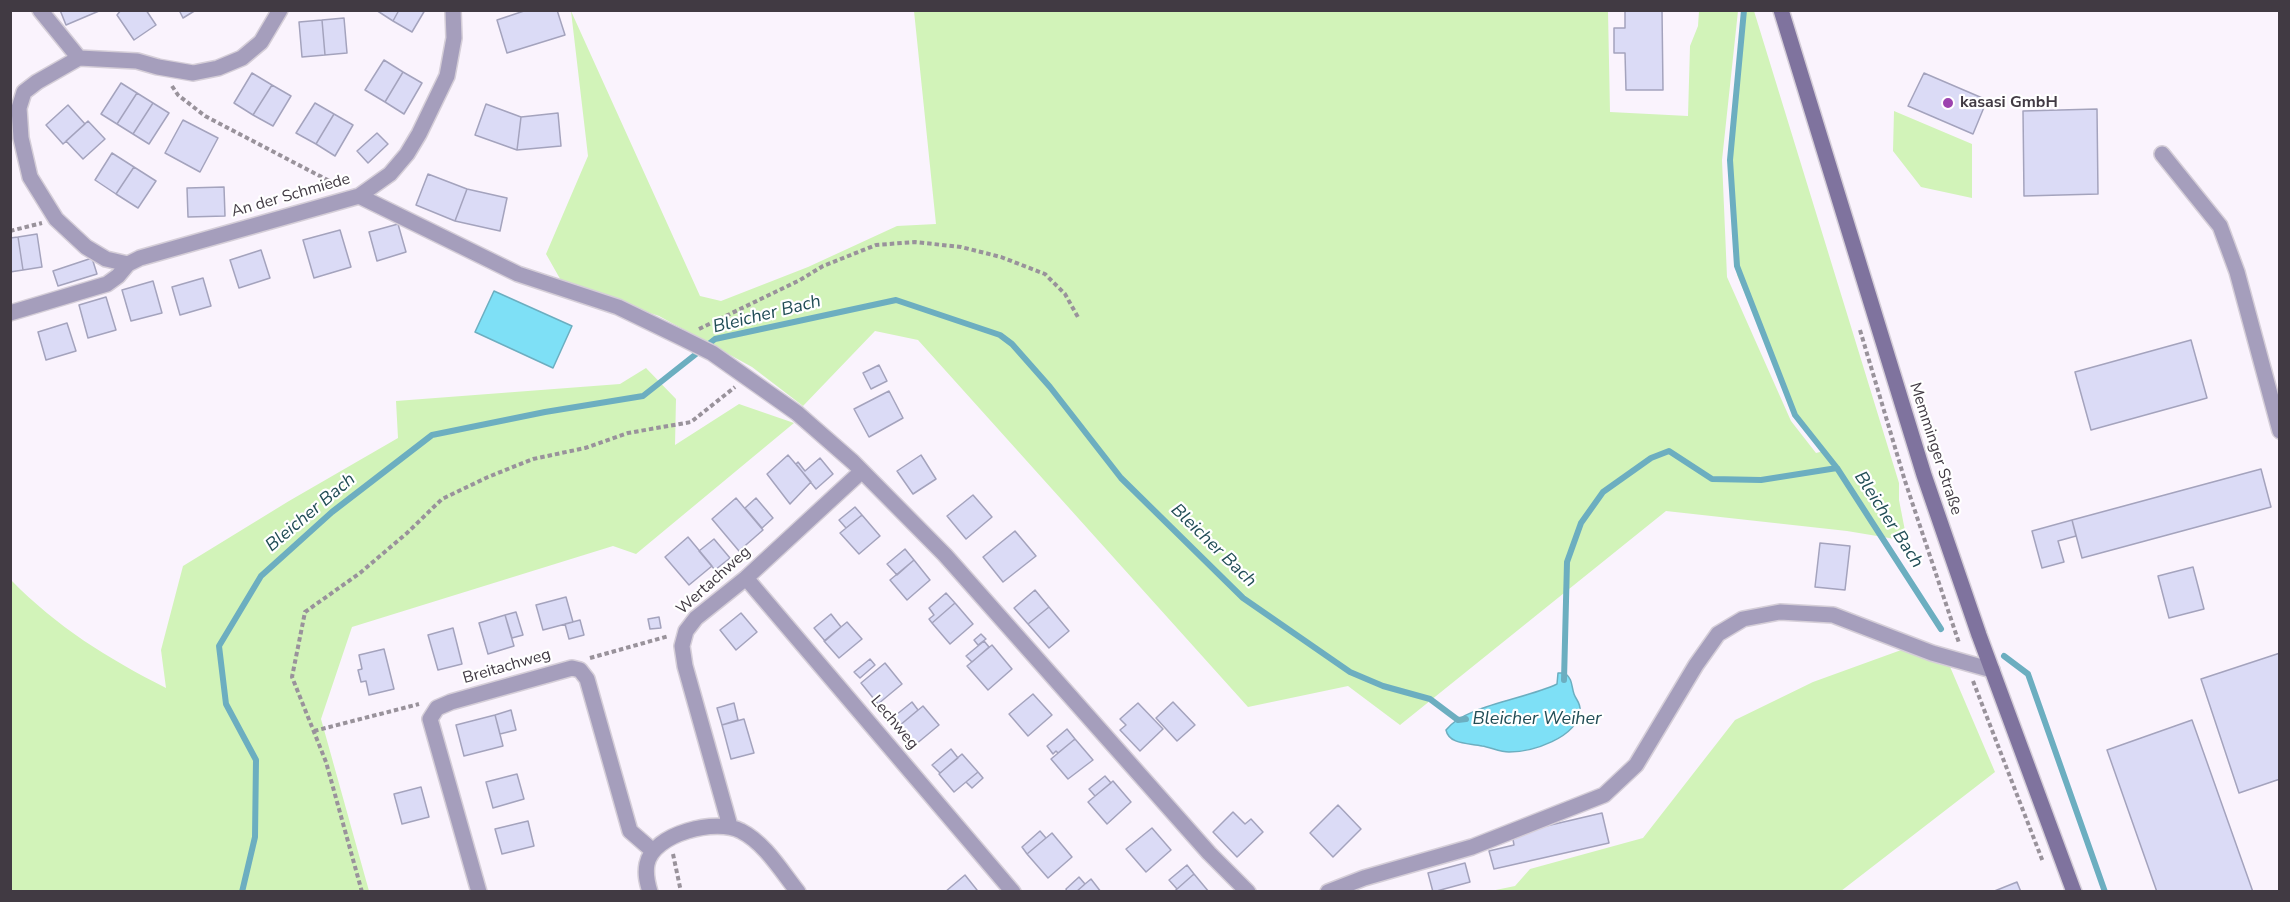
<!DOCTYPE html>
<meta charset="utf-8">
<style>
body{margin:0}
#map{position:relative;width:2290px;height:902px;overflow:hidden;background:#faf3fd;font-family:"Nunito Sans",sans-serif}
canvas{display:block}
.frame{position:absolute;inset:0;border:12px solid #413a43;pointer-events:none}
</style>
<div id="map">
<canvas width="2290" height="902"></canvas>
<div class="frame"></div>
</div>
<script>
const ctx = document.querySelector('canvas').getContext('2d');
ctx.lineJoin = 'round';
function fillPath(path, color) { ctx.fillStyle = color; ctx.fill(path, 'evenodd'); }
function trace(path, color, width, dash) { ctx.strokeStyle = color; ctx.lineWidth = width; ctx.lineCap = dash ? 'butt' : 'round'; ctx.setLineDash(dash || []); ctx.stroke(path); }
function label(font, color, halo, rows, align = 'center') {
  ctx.font = font + ' "Nunito Sans",sans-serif'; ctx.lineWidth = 4.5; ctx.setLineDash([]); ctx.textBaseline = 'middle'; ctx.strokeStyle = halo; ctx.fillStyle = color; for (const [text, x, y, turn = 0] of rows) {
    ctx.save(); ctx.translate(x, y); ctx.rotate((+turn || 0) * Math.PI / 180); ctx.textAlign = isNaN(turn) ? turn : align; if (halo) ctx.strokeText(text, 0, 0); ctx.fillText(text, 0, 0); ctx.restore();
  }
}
const green = new Path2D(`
 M571,11L700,296L721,301L808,267L897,226L936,224L914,11H1608L1610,112L1688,116L1690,46L1698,26L1699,11H1738L1722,160L1727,277L1791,421L1816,453L1824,451L1797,416L1737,275L1729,160L1743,11H1754L1899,483V500L1907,541L1847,531L1666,511L1400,725L1348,686L1248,707L918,340L875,331L803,406L752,367L659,316L563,284L546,254L588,156Z
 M1894,111L1972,144V198L1921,187L1893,151Z
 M646,368L676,399L675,445L739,404L794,423L636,554L613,546L352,627L321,719L369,891H11V580C57,627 107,658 166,688L161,650L183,566L289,501L398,438L396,401L620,384Z
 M1904,649L1948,662L1995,772L1841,891L1486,892L1515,886L1530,869L1643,838L1735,720L1813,682Z`);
const water = new Path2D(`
 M494,291L572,326L553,368L475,332Z
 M1558,673H1565C1573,680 1571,685 1574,694C1576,700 1581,703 1580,711C1577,738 1532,752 1509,752C1500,752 1490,747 1482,746C1470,743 1449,745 1446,730C1465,705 1527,699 1557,684Z`);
const stream = new Path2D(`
 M1744,10L1730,160L1737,266L1795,415L1837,468
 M2004,656L2028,674L2105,892
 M1564,680L1567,562L1581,523L1603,492L1651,458L1669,451L1712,479L1761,480L1837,468L1941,629
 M242,892L255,837L256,760L226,704L219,646L261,576L332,512L432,435L545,412L643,396L715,339L896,300L1000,335L1012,344L1050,387L1121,478L1243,598L1350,672L1383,686L1430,699L1458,720L1466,719`);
const building = new Path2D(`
 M60,10H99V11L66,25Z
 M146,10L156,25L134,40L117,15L121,10Z
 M179,10H196L183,18Z
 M376,10H399L393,21Z
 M399,10H425L412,32L393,21Z
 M527,10H557L565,35L507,53L497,20Z
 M1625,10H1662L1663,90H1626L1625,53H1614V28H1625Z
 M344,18L347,53L325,55L322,20Z
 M322,20L325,55L302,57L299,22Z
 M384,60L403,72L385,102L365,90Z
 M403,72L422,83L404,114L385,102Z
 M252,73L272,85L253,115L234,103Z
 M1924,73L1987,100L1973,134L1908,106Z
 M121,83L137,93L117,124L101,114Z
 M272,85L291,96L273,126L253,115Z
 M137,93L153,103L133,134L117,124Z
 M153,103L169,113L149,144L133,134Z
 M315,103L334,114L316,144L296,133Z
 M486,104L521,117L517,150L475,135Z
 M68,105L85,124L63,144L46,125Z
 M2097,109L2098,194L2024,196L2023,111Z
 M558,113L561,146L517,150L521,117Z
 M334,114L353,125L335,156L316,144Z
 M183,120L218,138L200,172L165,153Z
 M88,121L105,139L83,159L66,141Z
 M377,133L388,144L368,163L357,151Z
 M112,153L134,167L116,194L95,180Z
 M134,167L156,181L138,208L116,194Z
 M428,174L467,189L455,221L416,205Z
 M224,187L225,216L188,217L187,188Z
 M467,189L507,198L500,231L455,221Z
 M398,224L406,252L377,261L369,232Z
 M340,230L351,267L314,278L303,240Z
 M37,234L42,267L23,270L18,237Z
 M18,237L23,270L10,272V238Z
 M261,250L270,278L239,288L230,260Z
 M92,258L97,274L58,286L53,271Z
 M203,278L211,306L180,315L172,287Z
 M153,281L162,313L131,321L122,290Z
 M106,297L116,330L88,338L79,305Z
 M67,323L76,351L46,360L38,332Z
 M2191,340L2207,398L2091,430L2075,372Z
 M879,365L887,381L871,389L863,373Z
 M889,391L903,418L869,437L854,409Z
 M788,455L811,482L790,504L767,474Z
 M921,455L936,479L913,494L897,471Z
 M820,458L833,474L816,489L796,464L798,462L805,471Z
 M2261,469L2271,507L2082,558L2072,520Z
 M973,495L992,517L966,539L947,516Z
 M736,498L763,530L739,551L712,519Z
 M756,498L773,518L762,528L745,508Z
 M855,507L862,515L846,528L839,520Z
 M862,515L880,536L859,554L840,533Z
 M2072,520L2076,536L2058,541L2064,562L2042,568L2032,531Z
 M1015,531L1036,556L1003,582L983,557Z
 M688,537L712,566L689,585L665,557Z
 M714,539L730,558L715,570L699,551Z
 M1820,543L1850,546L1845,590L1815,587Z
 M905,549L914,560L897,575L887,564Z
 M914,560L930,580L907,600L890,580Z
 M2193,567L2204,609L2169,618L2158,576Z
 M1035,590L1049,607L1028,624L1014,608Z
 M946,593L955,603L932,623L929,619L934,615L929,608Z
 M566,597L573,622L543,630L536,605Z
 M955,603L973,624L950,644L932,623Z
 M1049,607L1069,631L1049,648L1028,624Z
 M516,612L523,635L512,638L505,615Z
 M741,613L757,632L736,650L720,630Z
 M831,614L841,627L825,641L814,628Z
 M505,615L514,646L488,654L479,623Z
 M659,617L661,628L650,629L648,619Z
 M580,620L584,635L569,639L565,624Z
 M847,622L862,639L839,658L824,641Z
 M453,628L462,664L438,670L428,635Z
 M981,634L986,639L978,645L974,640Z
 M984,641L989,647L972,662L966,656Z
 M992,645L1012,669L988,690L967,666Z
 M384,649L394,689L369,695L366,681L361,682L358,670L362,669L359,655Z
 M2280,653V779L2239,793L2201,679Z
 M870,659L875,665L860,678L854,672Z
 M885,663L902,684L878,704L861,683Z
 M1033,694L1052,715L1028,736L1009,714Z
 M912,702L918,710L899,726L909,738L907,740L891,719Z
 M1173,702L1195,725L1177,741L1156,718Z
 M734,703L738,720L722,725L717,708Z
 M1138,703L1163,729L1140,751L1120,730L1126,725L1120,719Z
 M923,706L939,725L915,745L899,726Z
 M511,710L516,730L500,734L495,715Z
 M495,715L503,746L464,756L456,725Z
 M744,719L754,753L731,759L722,725Z
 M2192,720L2253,892H2157L2107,750Z
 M1067,729L1075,739L1058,753L1056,751L1053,754L1047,746Z
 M1075,739L1093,760L1068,779L1051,759Z
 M951,749L958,758L940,773L932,765Z
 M962,754L978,772L954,792L939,774Z
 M978,772L983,778L972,788L966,782Z
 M517,774L524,799L493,808L486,782Z
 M1105,776L1111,783L1095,796L1089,789Z
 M1113,781L1131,802L1107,824L1088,802Z
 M421,787L429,817L402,824L394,794Z
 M1338,805L1361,829L1333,857L1310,833Z
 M1233,812L1245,824L1251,819L1263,832L1237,857L1213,832Z
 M1602,813L1609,843L1494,869L1489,851L1514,845L1512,834Z
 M528,821L534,846L502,854L495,829Z
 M1152,828L1171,850L1146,872L1126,849Z
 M1040,831L1046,838L1027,854L1022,847Z
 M1052,833L1072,857L1048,878L1027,854Z
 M1465,863L1470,882L1433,892L1428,873Z
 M1187,865L1194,874L1177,889L1169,880Z
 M1194,874L1209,892H1174L1177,889Z
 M965,875L977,890L975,892H945Z
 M1079,877L1085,884L1076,892H1067L1066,889Z
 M1091,879L1101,892H1076L1085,884Z
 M2017,882L2021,892H1992Z`);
const path = new Path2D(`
 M172,86L178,95L205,116L337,185
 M10,231L42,223
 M699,329L800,280L823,266L876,245L915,242L961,247L1001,257L1045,274L1065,294L1079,319
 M1860,330L1905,481L1959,643
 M590,658L669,636
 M1973,681L2043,862
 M314,731L419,704
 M673,854L681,892
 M362,892L326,762L292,677L305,612L360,573L407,533L442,499L488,477L533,459L585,448L628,433L691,422L735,387`);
const minor = new Path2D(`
 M40,10L79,58
 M280,10L261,42L242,58L218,68L193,73L158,67L137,61L79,58L37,82L24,92L19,108L21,138L30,177L56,219L86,247L106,259L128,264L140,258L359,196L390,174L407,154L419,134L447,76L454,38L453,10
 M2162,154L2220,226L2237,272L2280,431
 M359,196L518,274L618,307L682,338L712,353L797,413L853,462L945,555L1209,853L1248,892
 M10,313L107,284L118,276L128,264
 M746,578L1013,892
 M730,826L685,666L682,646L686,631L696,618L746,578L862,471
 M479,892L430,719L437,708L451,702L572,668L580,670L587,679L630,831L653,851
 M650,892C647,882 645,874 647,864C653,833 717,818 741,831C765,843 782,872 798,892
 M1328,892L1364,878L1472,847L1604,795L1636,765L1696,665L1718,634L1743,619L1780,612L1833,615L1932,653L1992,670`);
const secondary = new Path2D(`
 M1781,10L1924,475L1979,635L2074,892`);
const markers = [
 [1948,103,6,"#9c43af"]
];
const poiNames = [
 ["kasasi GmbH",1960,103]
];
const streetNames = [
 ["An der Schmiede",291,196,-16],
 ["Memminger Straße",1935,449,72],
 ["Wertachweg",714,581,-42],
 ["Breitachweg",507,667,-16],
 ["Lechweg",894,723,50]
];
const waterNames = [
 ["Bleicher Bach",767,315,-14],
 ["Bleicher Bach",311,513,-40],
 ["Bleicher Bach",1888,520,57],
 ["Bleicher Bach",1213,546,44],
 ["Bleicher Weiher",1537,720]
];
fillPath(green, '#d2f3b9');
fillPath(water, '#7ee0f6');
trace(water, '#6caec0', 1.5);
trace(stream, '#6caec0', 6);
fillPath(building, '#dbdbf6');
trace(building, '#a4a3bd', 1.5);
trace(minor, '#d5ced8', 18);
trace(secondary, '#d5ced8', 18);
trace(path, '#99929b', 4, [4.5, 3]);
trace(minor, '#a59ebc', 15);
trace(secondary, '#7f739e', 15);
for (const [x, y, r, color] of markers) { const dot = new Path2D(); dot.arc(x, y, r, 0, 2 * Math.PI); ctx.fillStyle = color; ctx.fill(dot); trace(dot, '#fff', 2); }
label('bold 16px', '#413a43', '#fff', poiNames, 'left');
label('16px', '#413a43', '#fff', streetNames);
label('italic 18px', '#214d56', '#fff', waterNames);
</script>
